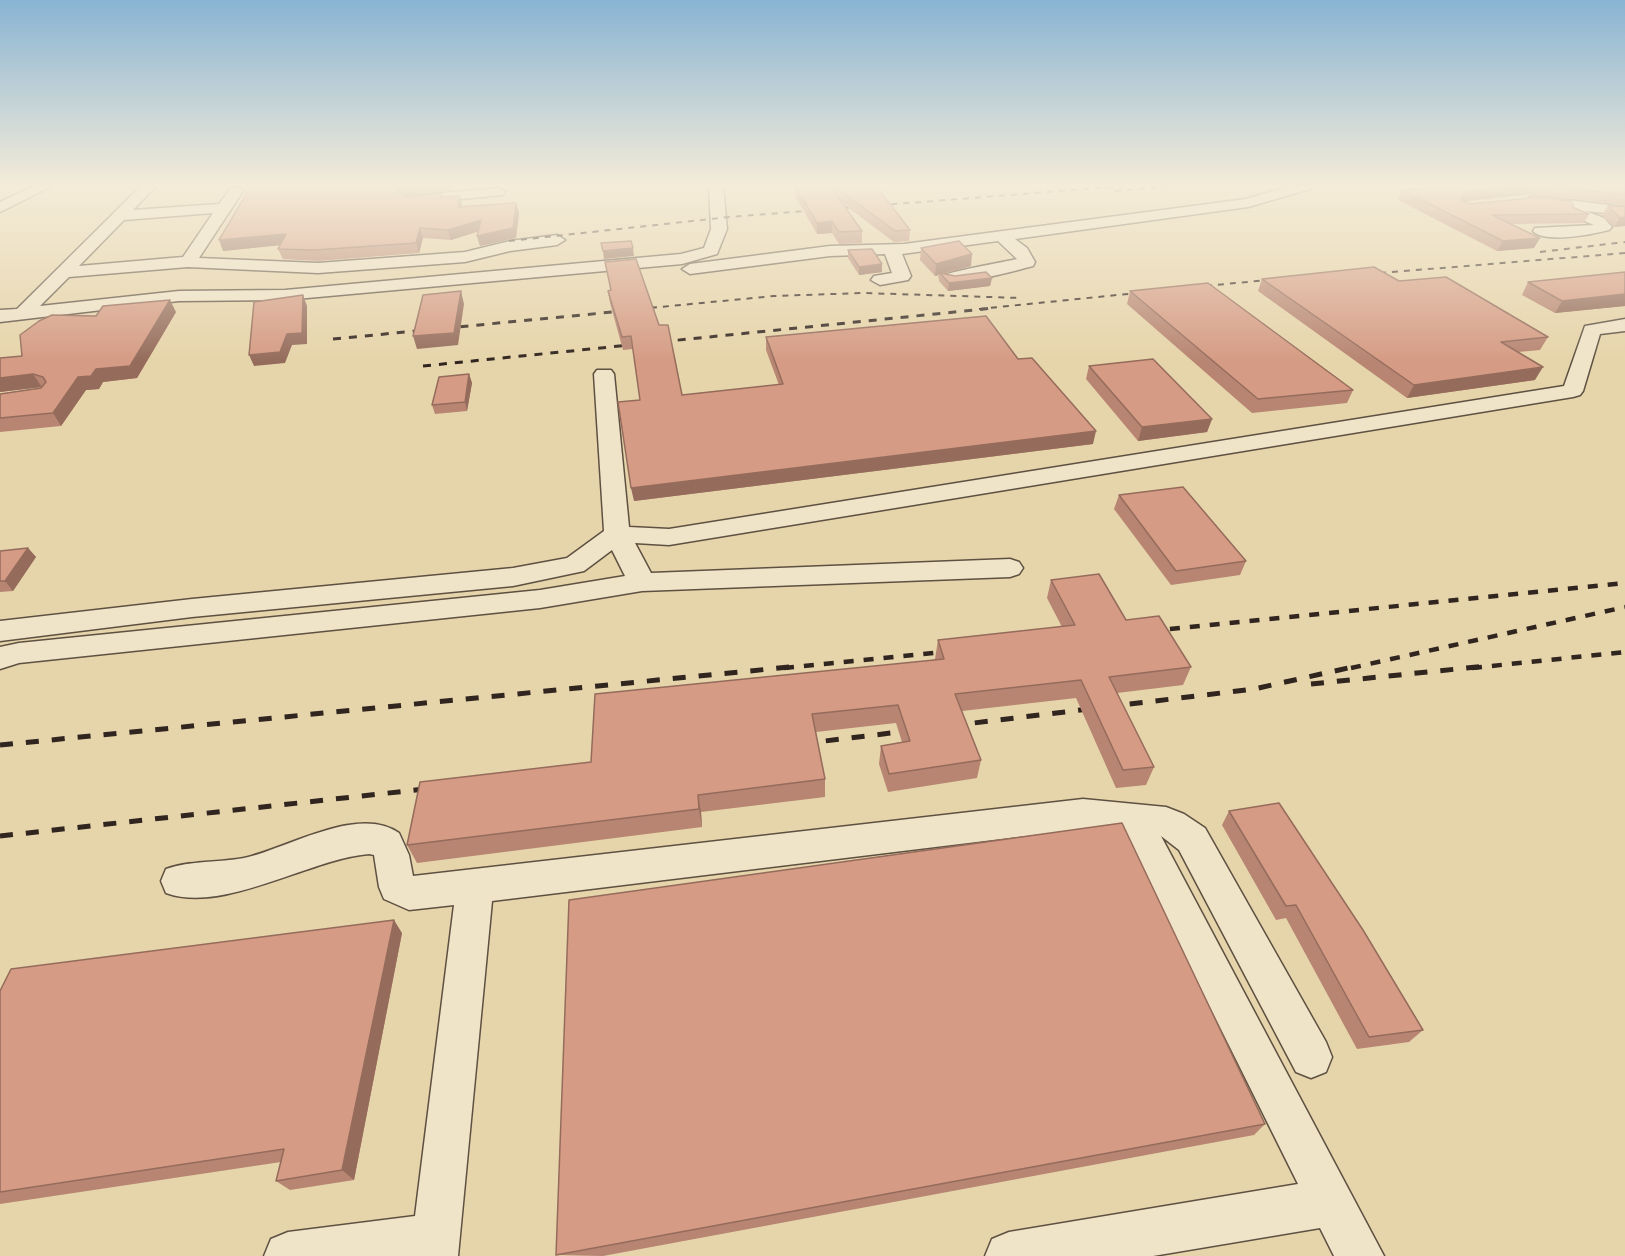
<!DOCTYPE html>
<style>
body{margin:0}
canvas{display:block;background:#e6d4aa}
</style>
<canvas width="1625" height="1256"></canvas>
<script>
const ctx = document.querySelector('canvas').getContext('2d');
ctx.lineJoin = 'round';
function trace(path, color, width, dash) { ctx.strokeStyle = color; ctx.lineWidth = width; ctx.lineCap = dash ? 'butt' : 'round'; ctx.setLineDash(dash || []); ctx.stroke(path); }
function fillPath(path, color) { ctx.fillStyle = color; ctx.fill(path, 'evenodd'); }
const minor = new Path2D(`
 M34,186H52L0,212V202Z
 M141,186H156L133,210L219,204L231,188H241L243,191L199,258L318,263L465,252L510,241L557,235L565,240L557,245L510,251L465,262L318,273L188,267L69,277L40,306L179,291L285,290L681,254L704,248L711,229L709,186H723L727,229L717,254L682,264L285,300L179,301L0,322V310L17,309ZM213,213L183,257L79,266L124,220Z
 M1290,186H1312L1310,189L1248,207L1015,239L1027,248L1035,262L1033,266C1016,270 951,290 940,277C945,272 1005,262 1017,259L998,241L902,254L911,276L908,280L880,285L871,280L874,276L892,273L885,254L830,256L690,274L682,269L690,264L830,246L904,244L1246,199Z
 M498,188L505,192L503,195L409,204L402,200L409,196Z
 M1535,196L1625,207V215L1585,211L1604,218L1612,227L1609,230C1594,234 1545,244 1533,231L1535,228L1594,225L1570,215L1568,212L1570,209L1530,203L1528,200L1530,197Z
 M1625,319V331L1600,334L1583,391L1580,395L1573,397L669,545L635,543L651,573L1010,559L1019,562L1023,568L1019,574L1010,577L642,591L540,608L19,663L0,669V647L19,643L540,590L625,576L612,550L584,571L513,586L192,617L0,641V621L192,599L513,568L567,558L604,531L594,374L597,370H611L614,374L629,527L669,529L1564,386L1585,326Z
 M1083,799L1166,807L1184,814L1205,828L1326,1042L1332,1057L1326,1072L1311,1078L1296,1072L1179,850L1161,836L1384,1256H1334L1320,1228L1153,1256H985L992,1239L1009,1232L1298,1184L1124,834L1083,829L492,901L458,1256H264L271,1239L288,1232L415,1216L454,905L409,910L384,899L379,887L374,855L369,854C309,859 224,914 166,893L161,881L166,869C191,860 218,863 244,858C286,849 359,804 399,833L409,855L413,876Z`);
const railFar3 = new Path2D(`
 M1115,191L1175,186
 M509,241L729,217L1124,186
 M1540,252L1625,242
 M1368,274L1625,253
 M1194,287L1278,279
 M639,309L774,296L863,293L1022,298
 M979,309L1147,292`);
const railFar2 = new Path2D(`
 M333,339L654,308
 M423,366L994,308`);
const railFar1 = new Path2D(`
 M1150,631L1625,583
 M784,668L953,651
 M1351,668L1625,607
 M1472,668L1625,652`);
const rail = new Path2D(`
 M1311,684L1486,666
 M949,726L1254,689L1357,666
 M800,744L916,730
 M0,745L800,666
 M0,836L434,788`);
const wall = new Path2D(`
 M251,186H450L449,190L409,194L405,196L406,197L442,193L443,197L460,196L462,207L516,203L519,213L516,238L480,246L477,236L478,231L451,240L423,238L419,253L318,261L283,259L278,249L280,245L223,251Z
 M795,186H876L910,230L909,241L894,242L842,203L862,231V243L839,244L832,233L817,234L795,196Z
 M1457,186H1625V205L1534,194L1465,201L1471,204L1574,208L1589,214L1584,223L1512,224L1534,248L1497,251L1398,200L1402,190Z
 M1608,206L1625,207V226L1614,227L1602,215Z
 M921,248L971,266L944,274L955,276L992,278L990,286L948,291L939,281V275L935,276L920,260Z
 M848,250L882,264V272L859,275L848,258Z
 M605,262L682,395L779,385L766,350V337L1018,359L1093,444L634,501L640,400L633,349L623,350L610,303L608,291L611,290Z
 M1625,272V306L1555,313L1522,295L1528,282Z
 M1262,279L1399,281L1548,337L1540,350L1518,352L1535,380L1407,398L1258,291Z
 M1130,291L1353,390L1347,403L1252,413L1127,304Z
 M176,312L137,378L103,382L99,389L86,390L61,426L0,432V394L41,388L42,387L0,392V358L22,356L96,316Z
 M1089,366L1212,419L1207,432L1138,441L1086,379Z
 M469,374L472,383L467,411L435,414L432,405Z
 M1119,495L1246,561L1240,575L1171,585L1114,509Z
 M28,548L36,557L13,591L0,592V551Z
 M1051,580L1126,620L1191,667L1183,685L1117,693L1154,767L1146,785L1116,788L1076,698L962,711L981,760L977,778L888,792L879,764L881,746L902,742L896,723L816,732L825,779V797L701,812L702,827L417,863L407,845L591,762L935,659L938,640L1062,627L1047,598Z
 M1229,811L1423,1030L1409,1042L1357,1049L1286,918L1276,920L1222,825Z
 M402,933L354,1180L290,1190L276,1181L281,1162L0,1204V991Z
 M1265,1124L1254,1135L603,1256L556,1255Z`);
const shadedWall = new Path2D(`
 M403,186H450L449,190L409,194L401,198L398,192V188Z
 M1526,186H1538L1534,194L1466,201L1458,205L1462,196L1470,191Z
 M460,196L462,205L460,217L458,207Z
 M516,203L519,213L516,238L480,246L477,236Z
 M1625,217V226L1614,227L1620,218Z
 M481,220L483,230L451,240L448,230Z
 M832,221V233L817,234V223Z
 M420,228L423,238L419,253L416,243Z
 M286,234L291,244L223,251L219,240Z
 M1540,238L1534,248L1497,251L1503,241Z
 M633,248L634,256L604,259L603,251Z
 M972,254L971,266L941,274L940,273L939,275L935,276L936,264Z
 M882,264V272L859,275V267Z
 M992,278L990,286L948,291L949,283Z
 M461,291L464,304L458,345L417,349L413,336Z
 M1625,294V306L1555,313L1562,301Z
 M303,295L307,306V344L292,345L285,363L254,366L249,355Z
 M170,300L176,312L137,378L103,382L99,389L86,390L61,426L53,413L78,377L96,369Z
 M1543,367L1535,380L1407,398L1414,385Z
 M33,374L42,387L0,392V378Z
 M469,374L472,383L467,411L465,402Z
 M1212,419L1207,432L1138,441L1142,427Z
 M1096,431L1093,444L634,501L631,488Z
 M28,548L36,557L13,591L5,581Z
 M698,795L701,812L702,827L699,809Z
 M394,920L402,933L354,1180L342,1170Z`);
const building = new Path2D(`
 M251,186H403L398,188V192L406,197L442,193L441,197L460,196L458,207L516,203L513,228L477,236L481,220L448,230L420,228L416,243L314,250L278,249L286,234L219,240Z
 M795,186H830L862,231L839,232L832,221L817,223Z
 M834,186H876L910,230L895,231Z
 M1457,186H1526L1470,191L1462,196V200L1471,204L1539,197L1571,201L1574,208L1589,214L1492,215L1540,238L1503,241L1402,190Z
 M1550,186H1625V195Z
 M1608,206L1625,207V217L1620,218Z
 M631,241L633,248L603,251L601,243Z
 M959,241L972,254L936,264L921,248Z
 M872,249L882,264L859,267L848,250Z
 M636,259L659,325H668L682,395L783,384L766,337L986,316L1018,359L1032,358L1096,431L631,488L618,402L640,400L631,336L622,337L608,291L611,290L605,262Z
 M1374,267L1399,281L1446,277L1548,337L1501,342L1543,367L1414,385L1262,279Z
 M986,272L992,278L949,283L940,273L955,276Z
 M1625,272V294L1562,301L1528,282Z
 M1208,283L1353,390L1258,399L1130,291Z
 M461,291L454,333L413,336L423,295Z
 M303,295L302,333L287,334L280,352L249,355L254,302Z
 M170,300L130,366L96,369L91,376L78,377L53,413L0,418V394L41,388L46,382L43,377L33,374L0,378V358L22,356L20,335L39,321L52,315L96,316L103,306Z
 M1153,359L1212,419L1142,427L1089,366Z
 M469,374L465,402L432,405L439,377Z
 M1183,487L1246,561L1176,571L1119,495Z
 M28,548L5,581H0V551Z
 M1099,574L1126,620L1159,616L1191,667L1109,677L1154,767L1123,770L1081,680L955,694L981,760L889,774L881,746L910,741L898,705L812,714L825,779L698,795L699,809L407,845L420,782L591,762L595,694L944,659L938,640L1075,625L1051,580Z
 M1279,803L1363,930L1423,1030L1369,1037L1296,905L1286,906L1229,811Z
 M1122,823L1265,1124L556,1255L569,900Z
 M394,920L342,1170L276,1181L284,1149L0,1192V991L11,969Z`);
trace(minor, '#5e5142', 3);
fillPath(minor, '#efe3c8');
trace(railFar3, '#31251f', 2, [6, 6]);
trace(railFar2, '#31251f', 3, [8, 8]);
trace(railFar1, '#31251f', 4.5, [10, 10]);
trace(rail, '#31251f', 5, [13, 13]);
fillPath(wall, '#b78572');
fillPath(shadedWall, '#956c5c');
fillPath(building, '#d59b84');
trace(building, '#956c5c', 1.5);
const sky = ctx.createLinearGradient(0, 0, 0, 362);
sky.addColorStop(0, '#89b4d3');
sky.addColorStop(0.51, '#f4ecd9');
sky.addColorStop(1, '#f4ecd900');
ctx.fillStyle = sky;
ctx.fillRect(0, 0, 1625, 362);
</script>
